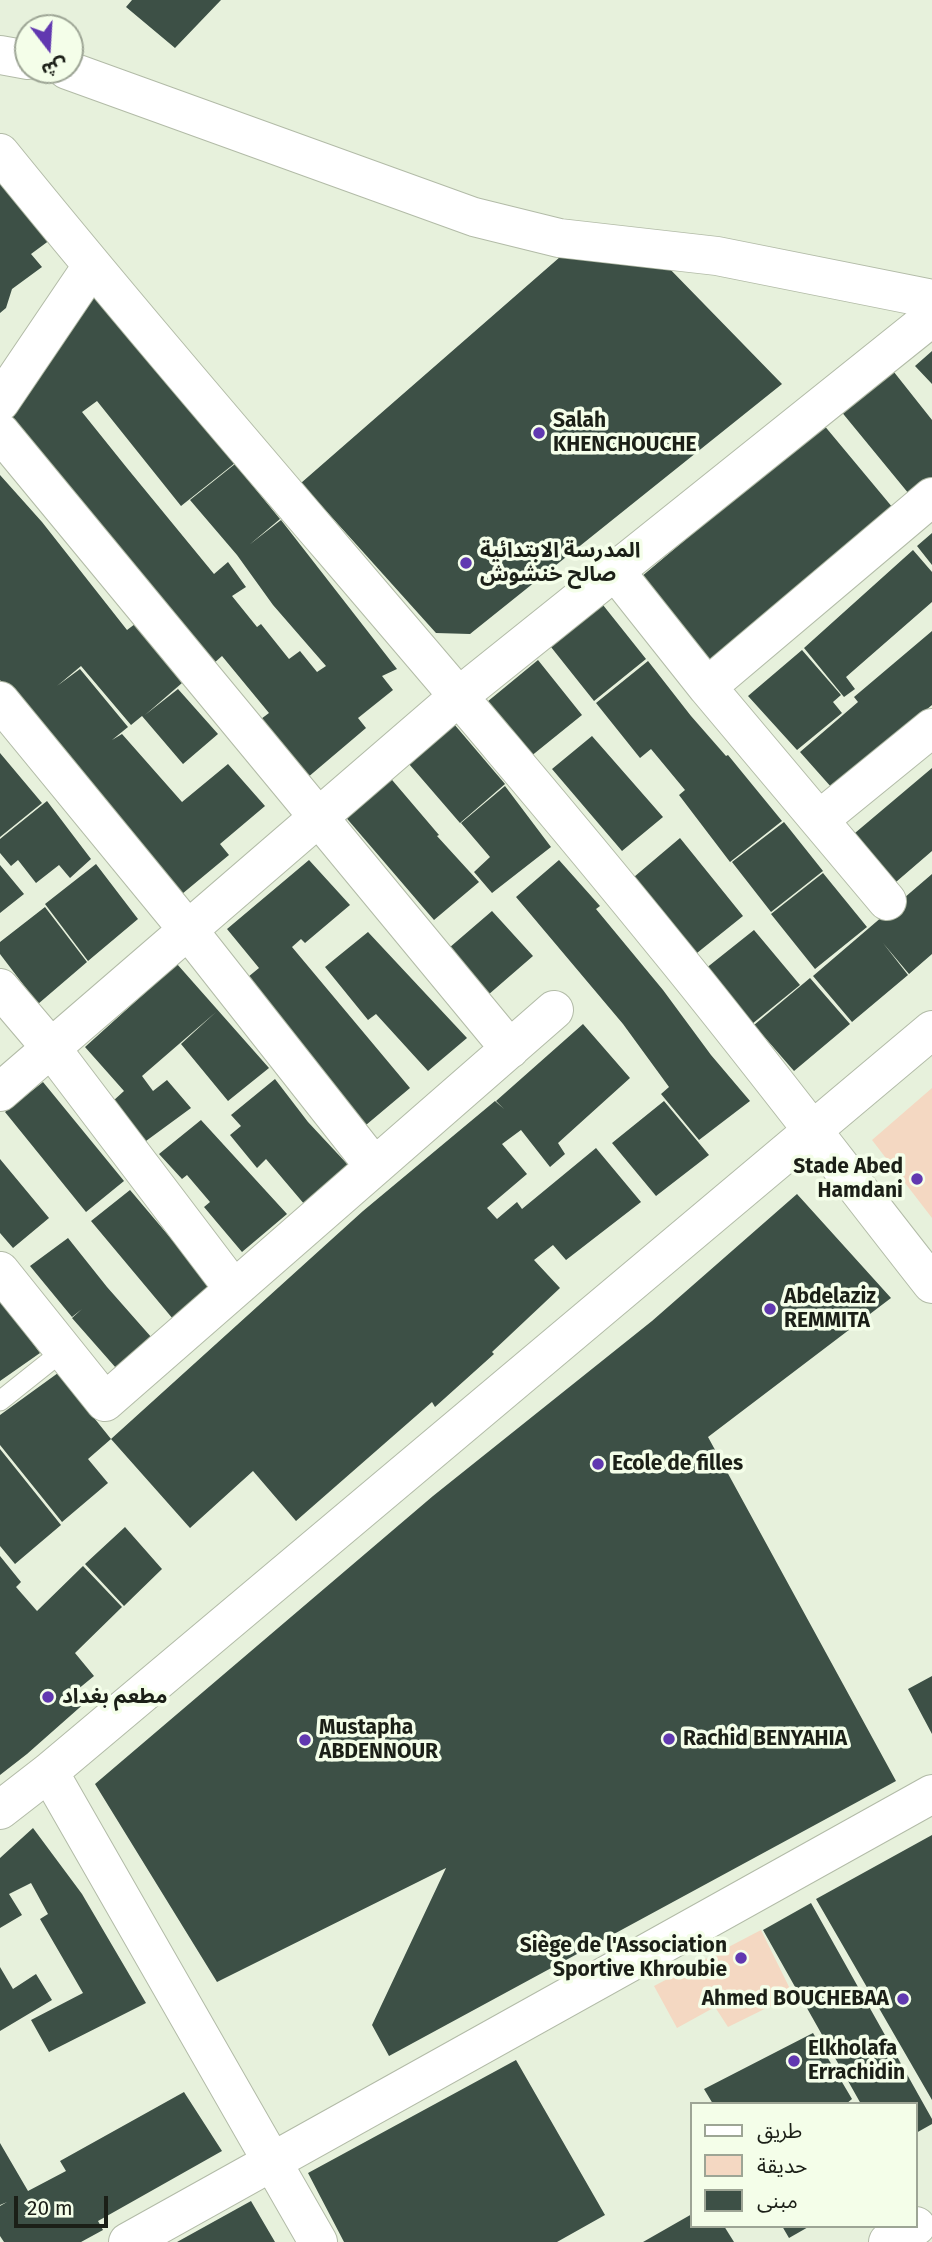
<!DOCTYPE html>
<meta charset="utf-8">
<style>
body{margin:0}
#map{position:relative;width:932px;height:2242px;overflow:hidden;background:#e7f1dc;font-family:"Fira Sans","Noto Sans Arabic",sans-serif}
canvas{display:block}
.legend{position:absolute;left:690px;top:2102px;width:228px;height:126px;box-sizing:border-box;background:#f4fee9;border:2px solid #9da595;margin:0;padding:9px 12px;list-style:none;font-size:21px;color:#1b1f17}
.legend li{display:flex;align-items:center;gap:14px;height:35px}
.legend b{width:35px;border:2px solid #9da595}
.north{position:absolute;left:14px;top:14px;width:70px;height:70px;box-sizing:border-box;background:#f4fee9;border:2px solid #9da595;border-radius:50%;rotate:163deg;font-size:19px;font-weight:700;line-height:28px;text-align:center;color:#1b1f17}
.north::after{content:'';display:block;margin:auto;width:24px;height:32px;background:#6138b0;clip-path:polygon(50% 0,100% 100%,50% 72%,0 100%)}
.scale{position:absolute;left:14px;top:2196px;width:94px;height:32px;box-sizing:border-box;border:4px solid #1b1f17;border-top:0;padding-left:9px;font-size:21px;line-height:24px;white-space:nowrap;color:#1b1f17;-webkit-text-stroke:5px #f4fee9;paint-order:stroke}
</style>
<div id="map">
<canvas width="932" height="2242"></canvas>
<ul class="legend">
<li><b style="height:9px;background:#fff"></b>طريق</li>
<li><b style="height:19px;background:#f4d8c2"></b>حديقة</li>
<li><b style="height:19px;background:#3d5046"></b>مبنى</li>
</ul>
<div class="north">ش</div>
<div class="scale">20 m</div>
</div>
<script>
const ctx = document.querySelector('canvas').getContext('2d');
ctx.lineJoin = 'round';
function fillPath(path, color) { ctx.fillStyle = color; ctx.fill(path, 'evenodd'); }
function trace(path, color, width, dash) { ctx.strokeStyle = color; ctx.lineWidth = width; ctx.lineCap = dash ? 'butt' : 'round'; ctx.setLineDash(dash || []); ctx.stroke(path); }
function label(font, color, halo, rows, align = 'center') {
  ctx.font = font + ' "Fira Sans","Noto Sans Arabic",sans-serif'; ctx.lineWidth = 7; ctx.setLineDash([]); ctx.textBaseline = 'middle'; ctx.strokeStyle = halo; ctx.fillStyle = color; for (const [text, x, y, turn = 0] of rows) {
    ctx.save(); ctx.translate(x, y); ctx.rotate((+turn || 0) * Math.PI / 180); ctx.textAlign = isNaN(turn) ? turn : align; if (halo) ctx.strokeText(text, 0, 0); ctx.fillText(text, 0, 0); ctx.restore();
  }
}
const green = new Path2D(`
 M932,1088V1218L872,1140Z
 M761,1930L793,1995L728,2027L715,2007L677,2028L654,1986Z`);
const building = new Path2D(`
 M132,0H221L175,48L126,7Z
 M0,178L54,237L31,254L42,267L12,289L6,308L0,313Z
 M568,250L665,264L782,384L470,634L436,633L301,483Z
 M90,292L235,463L181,506L97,401L82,412L127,468L214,574L228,562L246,587L232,596L257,627L261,624L289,659L300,651L317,672L326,666L273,605L237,555L190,500L235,464L280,519L249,545L281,520L397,669L382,676L393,690L358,718L366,728L307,778L257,722L269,713L222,656L213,664L6,412Z
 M932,351V384L915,366Z
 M890,367L932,420V479L909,494L840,410Z
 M823,424L893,508L713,664L641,577Z
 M0,475L42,522L127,630L135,624L182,683L145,715L178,689L218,734L183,764L142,716L131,725L81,666L57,686L80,669L128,727L112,740L122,734L182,802L228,764L265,806L220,844L229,855L182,894L0,680Z
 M932,533V565L917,546Z
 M913,550L932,572V602L846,677L855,689L844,697L804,648Z
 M603,605L646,659L594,701L551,647Z
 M932,631V705L832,788L800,752L858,702L854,697Z
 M802,650L841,695L833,702L842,713L797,750L748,696Z
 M538,660L582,715L530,757L487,702Z
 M648,661L691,716L726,756L728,755L782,821L730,862L679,795L685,790L651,749L640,758L596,703Z
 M454,724L505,784L460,823L409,764Z
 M592,736L663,817L622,851L552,769Z
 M0,753L42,803L0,837Z
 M932,768V851L896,882L855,833Z
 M387,774L439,835L437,836L479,882L434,920L343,814Z
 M505,786L551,847L492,893L474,872L490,857L461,823Z
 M47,801L91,859L70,878L59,865L36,883L18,860L11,866L0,853V839Z
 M784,822L823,871L771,912L732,862Z
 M680,838L743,916L697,953L634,877Z
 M309,860L350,905L305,943L301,939L292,947L410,1088L366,1125L316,1068L248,977L259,968L227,929Z
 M559,860L600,906L596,909L663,990L711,1055L750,1101L699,1140L661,1094L669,1087L623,1024L516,897Z
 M96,864L138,919L88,961L45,904Z
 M0,865L24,894L0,913Z
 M823,873L867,927L815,969L771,914Z
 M932,874V954L909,974L883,943L908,975L852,1022L813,976Z
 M45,907L87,962L38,1004L0,954V942Z
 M492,911L533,956L488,995L449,948Z
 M754,930L800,985L752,1024L705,969Z
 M368,932L467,1038L428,1071L376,1014L368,1020L325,967Z
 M177,964L269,1068L228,1101L181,1044L216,1012L142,1076L153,1091L167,1080L191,1108L146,1141L113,1101L124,1091L85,1047Z
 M810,978L850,1024L794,1071L754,1025Z
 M583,1024L630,1078L558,1143L565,1154L550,1167L521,1130L502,1144L527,1174L487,1208L497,1219L517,1202L522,1209L596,1148L641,1202L566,1260L553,1245L534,1260L560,1288L492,1352L494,1354L435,1407L432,1402L296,1521L253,1471L190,1528L111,1439L363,1211L495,1101L504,1109L496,1101Z
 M275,1079L308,1122L350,1167L305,1205L266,1159L257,1168L230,1135L241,1126L231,1115Z
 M43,1082L124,1181L86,1212L5,1112Z
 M664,1101L709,1155L656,1196L612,1143Z
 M201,1120L287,1214L242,1252L204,1207L210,1202L187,1175L182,1179L159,1154Z
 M0,1159L49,1218L13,1248L0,1233Z
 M130,1190L212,1287L173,1319L91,1221Z
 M797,1194L891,1298L708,1437L896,1781L389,2056L372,2025L446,1868L217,1982L95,1784L433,1496L652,1321Z
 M68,1238L107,1287L152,1338L116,1368L72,1318L82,1309L72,1317L30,1266Z
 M0,1299L40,1353L0,1381Z
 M58,1373L111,1439L88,1459L108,1483L62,1522L0,1445V1415Z
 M0,1449L61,1525L15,1564L0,1546Z
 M125,1527L162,1569L124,1606L85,1564Z
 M0,1556L21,1582L16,1587L37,1611L83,1566L122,1607L75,1653L94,1676L77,1690L87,1701L27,1754L0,1775Z
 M932,1676V1734L908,1689Z
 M33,1828L82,1894L146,2003L49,2052L31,2020L83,1993L40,1919L48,1914L31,1883L9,1894L22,1915L0,1928V1858Z
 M932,1835V2100L816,1899Z
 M811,1903L932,2119V2124L916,2133V2104H861L763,1930Z
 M0,1967L13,1989L36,1974L52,2000L0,2031Z
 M813,2033L852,2099L846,2104H713L704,2089Z
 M516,2060L605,2215L557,2242H344L308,2173Z
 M184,2092L222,2151L98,2221L103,2230L81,2242H4L0,2236V2206L7,2202L0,2205V2143L28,2191L66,2171L60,2161Z
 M251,2201L275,2242H177Z
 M692,2214V2226H724L734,2242H643Z
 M782,2226H810L789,2238Z`);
const service = new Path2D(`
 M0,1401L64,1350`);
const minor = new Path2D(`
 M0,55L28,60
 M67,70L474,217L559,238L717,256L932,299
 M0,153C218,422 450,679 668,948C758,1058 844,1172 932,1284
 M0,402L92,266
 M0,432L510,1049
 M615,571L707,687L887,901
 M707,687L932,497
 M0,701L188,930L374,1166
 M819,820L932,728
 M0,988L51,1048L233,1288
 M0,1092L459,696L932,317
 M0,1271L105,1402L554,1010
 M49,1772L318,2242
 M0,1810L49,1772L932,1030
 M128,2242L932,1794
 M888,2242L916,2226`);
const markers = [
 [539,433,7,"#6138b0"],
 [466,563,7,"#6138b0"],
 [917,1179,7,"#6138b0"],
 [770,1309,7,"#6138b0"],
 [598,1464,7,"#6138b0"],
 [48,1697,7,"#6138b0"],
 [669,1739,7,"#6138b0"],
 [305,1740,7,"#6138b0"],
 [741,1958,7,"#6138b0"],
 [903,1999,7,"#6138b0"],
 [794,2061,7,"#6138b0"]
];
const poiNames = [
 ["Salah",553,421],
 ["KHENCHOUCHE",553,445],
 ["المدرسة الابتدائية",480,551],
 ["صالح خنشوش",480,575],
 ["Stade Abed",903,1167,"right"],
 ["Hamdani",903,1191,"right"],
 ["Abdelaziz",784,1297],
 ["REMMITA",784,1321],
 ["Ecole de filles",612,1464],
 ["مطعم بغداد",62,1697],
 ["Mustapha",319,1728],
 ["ABDENNOUR",319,1752],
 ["Rachid BENYAHIA",683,1739],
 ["Siège de l'Association",727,1946,"right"],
 ["Sportive Khroubie",727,1970,"right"],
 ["Ahmed BOUCHEBAA",889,1999,"right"],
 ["Elkholafa",808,2049],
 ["Errachidin",808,2073]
];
fillPath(green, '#f4d8c2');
fillPath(building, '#3d5046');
trace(service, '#b2bba7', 21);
trace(minor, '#b2bba7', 40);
trace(service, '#fff', 19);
trace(minor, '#fff', 38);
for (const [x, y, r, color] of markers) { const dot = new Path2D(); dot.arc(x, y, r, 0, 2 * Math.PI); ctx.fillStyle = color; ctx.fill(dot); trace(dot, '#f4fee9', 2.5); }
label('bold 21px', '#1b1f17', '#f4fee9', poiNames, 'left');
</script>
